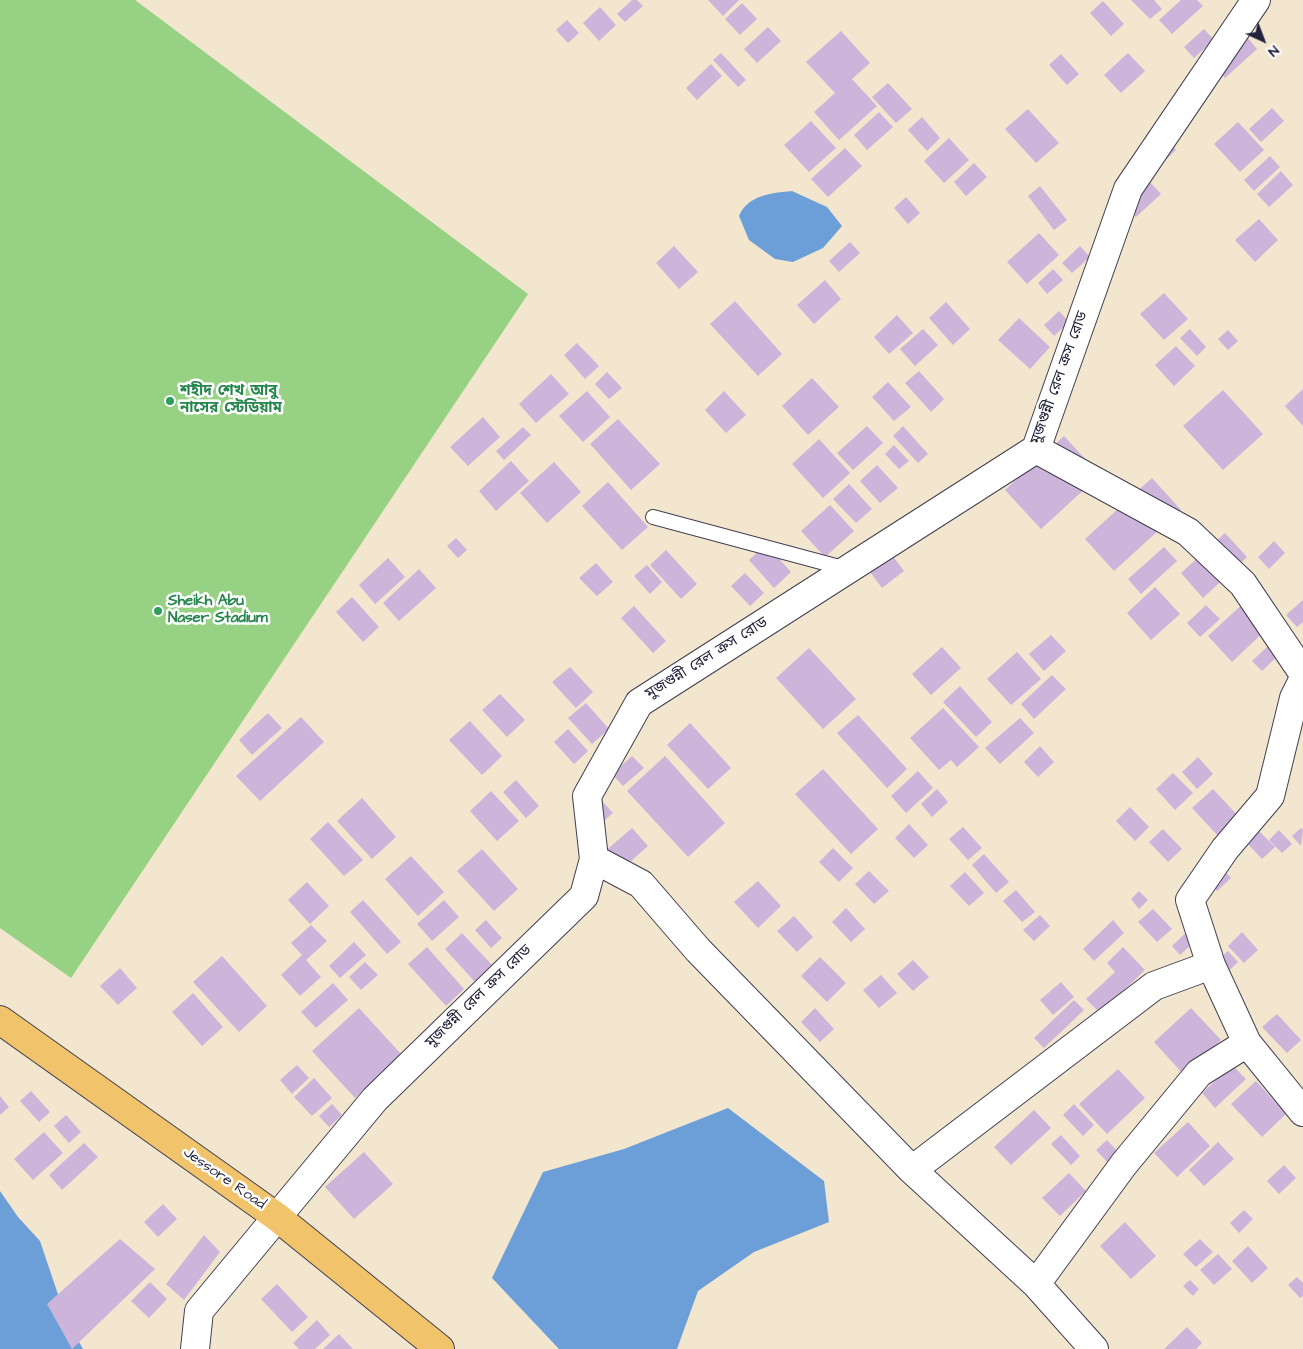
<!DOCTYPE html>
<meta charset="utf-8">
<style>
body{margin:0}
#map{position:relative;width:1303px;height:1349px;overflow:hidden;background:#f3e6ce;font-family:"Architects Daughter",sans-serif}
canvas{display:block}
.north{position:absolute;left:1238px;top:15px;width:50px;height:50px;-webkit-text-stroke:4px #fff;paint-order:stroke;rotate:137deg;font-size:14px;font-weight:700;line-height:20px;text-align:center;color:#22223b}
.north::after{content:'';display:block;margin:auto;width:18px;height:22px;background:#22223b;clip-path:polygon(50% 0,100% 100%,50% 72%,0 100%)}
</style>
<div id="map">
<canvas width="1303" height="1349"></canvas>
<div class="north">N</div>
</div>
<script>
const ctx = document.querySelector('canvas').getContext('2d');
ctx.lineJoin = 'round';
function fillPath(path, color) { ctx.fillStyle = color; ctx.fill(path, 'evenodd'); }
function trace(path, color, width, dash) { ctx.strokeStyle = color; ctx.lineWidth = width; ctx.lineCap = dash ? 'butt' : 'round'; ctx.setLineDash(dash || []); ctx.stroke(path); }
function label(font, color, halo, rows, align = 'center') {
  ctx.font = font + ' "Architects Daughter","Noto Sans Bengali",sans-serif'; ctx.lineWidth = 5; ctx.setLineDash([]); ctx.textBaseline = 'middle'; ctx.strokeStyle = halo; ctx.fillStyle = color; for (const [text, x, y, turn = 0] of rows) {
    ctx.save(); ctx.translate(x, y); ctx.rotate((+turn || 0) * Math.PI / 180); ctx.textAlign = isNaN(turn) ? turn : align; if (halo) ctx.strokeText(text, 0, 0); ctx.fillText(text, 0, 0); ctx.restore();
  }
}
const green = new Path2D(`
 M0,0H135L528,294L71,978L0,928Z`);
const water = new Path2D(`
 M792,191L827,207L842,226L823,248L793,262L775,259L749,240L739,216C748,195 771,193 792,191Z
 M728,1108L824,1181L829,1222L754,1252L698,1291L677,1349H559L492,1278L543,1172L624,1149Z
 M0,1191L18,1217L40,1241L67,1321L83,1349H0Z`);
const building = new Path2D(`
 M632,0H637L643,6L625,22L617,14Z
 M708,0H739L723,16Z
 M1131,0H1154L1162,9L1150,19Z
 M1181,0H1197L1203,6L1172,34L1159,20Z
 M1103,1L1124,24L1111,36L1090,13Z
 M742,3L757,19L740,35L725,19Z
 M600,7L616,25L599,41L583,23Z
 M567,20L579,33L568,43L556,30Z
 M768,27L781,41L757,63L744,49Z
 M1204,29L1214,40L1194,58L1184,47Z
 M841,31L870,63L852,79L877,106L839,140L814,112L835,93L806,62Z
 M1247,37L1257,49L1225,78L1215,66Z
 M721,53L746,80L738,87L713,60Z
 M1128,53L1145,71L1121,93L1104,75Z
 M1061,54L1079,74L1067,85L1049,65Z
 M711,64L722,76L697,100L686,88Z
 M888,83L912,109L896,123L872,97Z
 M1272,108L1284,121L1261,142L1249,129Z
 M1028,109L1059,143L1036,163L1005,129Z
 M879,112L893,127L867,150L854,135Z
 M922,117L940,138L927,151L908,130Z
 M811,121L836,148L809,172L784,145Z
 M1238,122L1264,150L1240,172L1214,144Z
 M949,138L969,160L944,183L924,161Z
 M1172,145L1176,150L1159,166Z
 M845,148L862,166L828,197L811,179Z
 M1270,156L1280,167L1254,191L1244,180Z
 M974,163L987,177L966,196L954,182Z
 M1281,171L1293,185L1269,207L1257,194Z
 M1150,182L1161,194L1136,217L1124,205Z
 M1040,186L1067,220L1054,230L1028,196Z
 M906,197L920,213L908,224L894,208Z
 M1259,219L1278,240L1255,262L1235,240Z
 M1039,233L1059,255L1027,284L1007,262Z
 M850,242L860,253L839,272L829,261Z
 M674,246L698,272L679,289L656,263Z
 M1080,246L1090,257L1072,273L1062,263Z
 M1053,269L1063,280L1047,294L1038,283Z
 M825,280L841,299L814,324L797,305Z
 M1164,293L1188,319L1164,340L1140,314Z
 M735,301L782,354L758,376L710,324Z
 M946,302L970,329L953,345L929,318Z
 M1059,311L1069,322L1054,336L1044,325Z
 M897,315L913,333L889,354L874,337Z
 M1019,318L1050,347L1030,369L998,340Z
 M923,329L938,345L915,366L900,349Z
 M1190,329L1206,347L1197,356L1180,338Z
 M1228,330L1238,341L1228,350L1218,339Z
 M577,343L599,366L585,379L564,355Z
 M1176,346L1195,366L1174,386L1155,365Z
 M919,371L944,399L931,412L905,383Z
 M607,372L622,388L609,399L595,384Z
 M551,374L569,394L536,423L519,404Z
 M812,378L839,407L808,435L782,406Z
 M888,382L911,407L894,421L872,397Z
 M1303,389V426L1285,406Z
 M1223,390L1263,434L1223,470L1183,426Z
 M587,391L610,417L583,442L559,416Z
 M724,391L746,415L726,433L705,410Z
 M483,417L500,437L468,466L450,447Z
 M618,419L660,464L631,490L590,444Z
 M867,426L883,443L853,470L837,453Z
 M903,426L928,454L918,463L893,436Z
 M523,427L531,435L504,460L496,451Z
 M1064,436L1100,475L1041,529L1005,490Z
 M819,439L850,473L823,498L792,464Z
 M894,445L909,461L899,469L885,454Z
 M511,461L529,481L496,511L479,491Z
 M554,462L581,492L547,523L520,493Z
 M877,465L898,488L880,503L860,481Z
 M1152,478L1181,510L1114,571L1085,539Z
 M608,482L648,527L622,550L582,506Z
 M849,484L872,509L856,523L833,499Z
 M830,505L854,531L825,557L801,531Z
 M1225,533L1247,557L1203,598L1181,573Z
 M456,538L467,550L458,558L447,546Z
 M1274,541L1285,553L1269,569L1258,557Z
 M766,544L791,572L774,588L749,560Z
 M1164,547L1177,561L1141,594L1128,579Z
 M666,550L697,584L681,599L650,565Z
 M892,555L904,571L882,588L870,572Z
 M388,558L405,577L375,604L359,585Z
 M596,563L613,582L597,596L579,578Z
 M647,565L662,582L650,594L634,576Z
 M419,569L436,588L399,621L383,603Z
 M745,573L764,593L750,606L731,586Z
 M1155,587L1180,614L1151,640L1127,613Z
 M352,597L379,627L363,642L336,612Z
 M1247,600L1271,625L1232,662L1208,636Z
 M1303,600V622L1297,627L1286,615Z
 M1206,605L1220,619L1200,637L1187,623Z
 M634,606L666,641L653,653L621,618Z
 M1284,631L1293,641L1262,671L1252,661Z
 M1051,635L1066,651L1044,671L1029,654Z
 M942,647L961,668L931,695L912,674Z
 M809,648L856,699L823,729L776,678Z
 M1017,652L1041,679L1011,705L987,679Z
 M570,667L593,692L576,708L552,682Z
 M1052,675L1066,689L1034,719L1021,704Z
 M960,686L992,722L976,737L943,702Z
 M500,694L525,720L507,737L482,710Z
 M586,703L609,729L592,744L568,718Z
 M943,708L979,747L957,767L951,760L939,770L910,738Z
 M268,713L282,728L252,755L239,740Z
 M858,715L907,769L887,788L837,733Z
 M301,717L324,742L260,801L236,776Z
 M1020,718L1034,733L1000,764L985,748Z
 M470,721L502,756L482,775L449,740Z
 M690,723L731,768L708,789L667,745Z
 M568,729L588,751L574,764L554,742Z
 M1040,746L1054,762L1038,777L1024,762Z
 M632,756L644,768L623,786L612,774Z
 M665,756L725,823L688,857L627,791Z
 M1198,757L1213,774L1197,789L1182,772Z
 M823,769L878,829L851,854L795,794Z
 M918,771L933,788L906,813L891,796Z
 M1173,773L1193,793L1175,810L1156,789Z
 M516,780L539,806L526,818L503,792Z
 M937,789L948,802L932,817L921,804Z
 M1213,789L1241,819L1220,838L1192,808Z
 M491,791L519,821L497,841L470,811Z
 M362,798L396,837L372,859L337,821Z
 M602,801L613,813L600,824L589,813Z
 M1130,807L1149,827L1135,841L1116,821Z
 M328,822L363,860L344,876L310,839Z
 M909,824L928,845L914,858L895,838Z
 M963,827L982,848L968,860L949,839Z
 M632,828L648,846L621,870L604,852Z
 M1301,828L1303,830L1301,846L1292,836Z
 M1163,829L1182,849L1168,862L1149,842Z
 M1258,830L1275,847L1262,859L1246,842Z
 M1279,830L1292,844L1282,853L1269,840Z
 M833,848L853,868L839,882L819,862Z
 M482,849L518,889L494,911L457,871Z
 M984,854L1009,882L996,893L972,865Z
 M411,856L444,892L418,916L385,879Z
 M1223,869L1231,878L1217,891L1209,882Z
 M869,871L889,891L874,904L855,884Z
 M965,872L984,893L969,906L950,886Z
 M758,881L781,906L758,928L734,902Z
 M307,882L329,906L310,924L288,900Z
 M1016,890L1035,912L1022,922L1003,901Z
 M1139,891L1148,900L1139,909L1131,899Z
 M363,900L401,942L387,954L350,912Z
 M444,900L459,917L432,941L417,924Z
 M846,908L865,929L851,942L832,922Z
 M1153,909L1172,929L1157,942L1138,922Z
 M1040,915L1050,926L1034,941L1023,930Z
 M794,916L813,937L797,952L777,931Z
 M1202,917L1211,926L1180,955L1172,946Z
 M486,920L502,938L491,948L475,930Z
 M1113,920L1124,933L1094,961L1083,949Z
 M311,925L327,941L306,960L321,977L300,996L281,975L302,955L291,943Z
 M1242,932L1258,950L1244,963L1228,946Z
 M462,933L493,966L475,982L445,949Z
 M354,942L366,955L340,978L329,966Z
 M427,947L464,989L446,1006L408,964Z
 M1123,947L1145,970L1100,1013L1086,999L1115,972L1107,963Z
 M1228,951L1238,962L1221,978L1211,967Z
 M222,956L267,1006L239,1032L193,982Z
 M820,957L846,983L827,1002L801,976Z
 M913,960L929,977L913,991L897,974Z
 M365,962L378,975L361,990L349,977Z
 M120,968L137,988L118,1005L100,986Z
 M881,975L897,993L879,1008L863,990Z
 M1061,982L1074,997L1053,1015L1040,1000Z
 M333,983L348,1000L316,1028L301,1012Z
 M193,993L223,1027L202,1046L172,1012Z
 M1074,1000L1084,1010L1044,1048L1034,1038Z
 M359,1008L402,1055L355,1098L312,1051Z
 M815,1008L834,1029L820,1042L801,1022Z
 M1191,1008L1221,1040L1184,1075L1154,1042Z
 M1277,1014L1301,1040L1287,1053L1262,1027Z
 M297,1065L309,1078L292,1094L280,1080Z
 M1232,1065L1246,1079L1215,1108L1202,1093Z
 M1118,1069L1145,1098L1107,1134L1079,1104Z
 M314,1078L332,1098L312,1116L294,1097Z
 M1256,1081L1286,1114L1262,1137L1231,1104Z
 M31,1091L50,1112L39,1122L20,1101Z
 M0,1096L9,1107L0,1115Z
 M332,1104L342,1115L329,1127L319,1116Z
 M1074,1104L1094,1125L1083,1136L1063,1115Z
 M1034,1110L1051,1128L1011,1165L994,1147Z
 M66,1115L81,1132L69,1143L54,1126Z
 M1188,1122L1210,1146L1177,1177L1154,1153Z
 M44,1132L63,1153L33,1180L14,1159Z
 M1061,1135L1080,1156L1071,1165L1051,1144Z
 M1107,1140L1119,1153L1108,1163L1096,1150Z
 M1218,1142L1234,1159L1204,1186L1189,1170Z
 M84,1143L98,1157L62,1190L49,1175Z
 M364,1152L393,1184L354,1219L325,1187Z
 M1284,1165L1296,1178L1279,1194L1267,1181Z
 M1069,1173L1086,1191L1060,1216L1042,1198Z
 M163,1204L177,1219L158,1237L144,1222Z
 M1244,1210L1253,1219L1239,1233L1230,1223Z
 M1125,1222L1156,1256L1131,1279L1100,1246Z
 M204,1235L220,1252L184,1300L166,1284Z
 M120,1239L155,1269L72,1349L47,1304Z
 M1200,1239L1213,1252L1196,1267L1183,1254Z
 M1248,1246L1268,1268L1252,1283L1232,1261Z
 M1218,1254L1232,1269L1214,1285L1200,1270Z
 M1297,1277L1303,1283V1296L1300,1298L1288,1285Z
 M1190,1280L1199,1289L1193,1296L1183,1286Z
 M150,1282L167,1299L149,1318L131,1301Z
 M277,1284L308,1317L292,1332L261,1299Z
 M317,1320L330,1335L315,1349H299L293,1343Z
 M1187,1327L1202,1343L1196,1349H1164Z
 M339,1334L353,1349H323Z`);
const lane = new Path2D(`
 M653,517L847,569`);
const street = new Path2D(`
 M1036,449L1188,532L1243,584L1303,673
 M1303,680L1294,698L1270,796L1225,849L1190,900L1211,965L1247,1043L1303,1112
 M594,859L641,884L698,950L912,1170
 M1036,1284L1124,1164L1199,1073L1247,1043
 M195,1349L199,1311L375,1099L584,896L594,859L587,796L639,703L1036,449L1128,189L1256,0
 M1094,1349L1036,1284L912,1170L1154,986L1211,965`);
const highway = new Path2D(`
 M0,1020L277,1217L440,1349`);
const markers = [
 [170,401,5,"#2e9e5b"],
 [158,611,5,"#2e9e5b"]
];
const streetNames = [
 ["মুজগুন্নী রেল ক্রস রোড",1060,378,-70],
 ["মুজগুন্নী রেল ক্রস রোড",707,659,-32],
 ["মুজগুন্নী রেল ক্রস রোড",479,997,-44],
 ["Jessore Road",224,1179,35]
];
const leisureNames = [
 ["শহীদ শেখ আবু",180,392],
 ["নাসের স্টেডিয়াম",180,409],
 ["Sheikh Abu",168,602],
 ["Naser Stadium",168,619]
];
fillPath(green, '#97d184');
fillPath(water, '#6c9fd8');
fillPath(building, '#cdb4db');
trace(lane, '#413f51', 16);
trace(street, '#413f51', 30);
trace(highway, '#413f51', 30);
trace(lane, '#fff', 14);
trace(street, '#fff', 28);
trace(highway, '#f1c36a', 28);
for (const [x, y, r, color] of markers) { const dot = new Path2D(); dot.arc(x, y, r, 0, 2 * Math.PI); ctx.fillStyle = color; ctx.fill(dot); trace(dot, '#fff', 2); }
label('15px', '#22223b', '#fff', streetNames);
label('bold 15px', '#27864d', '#fff', leisureNames, 'left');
</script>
